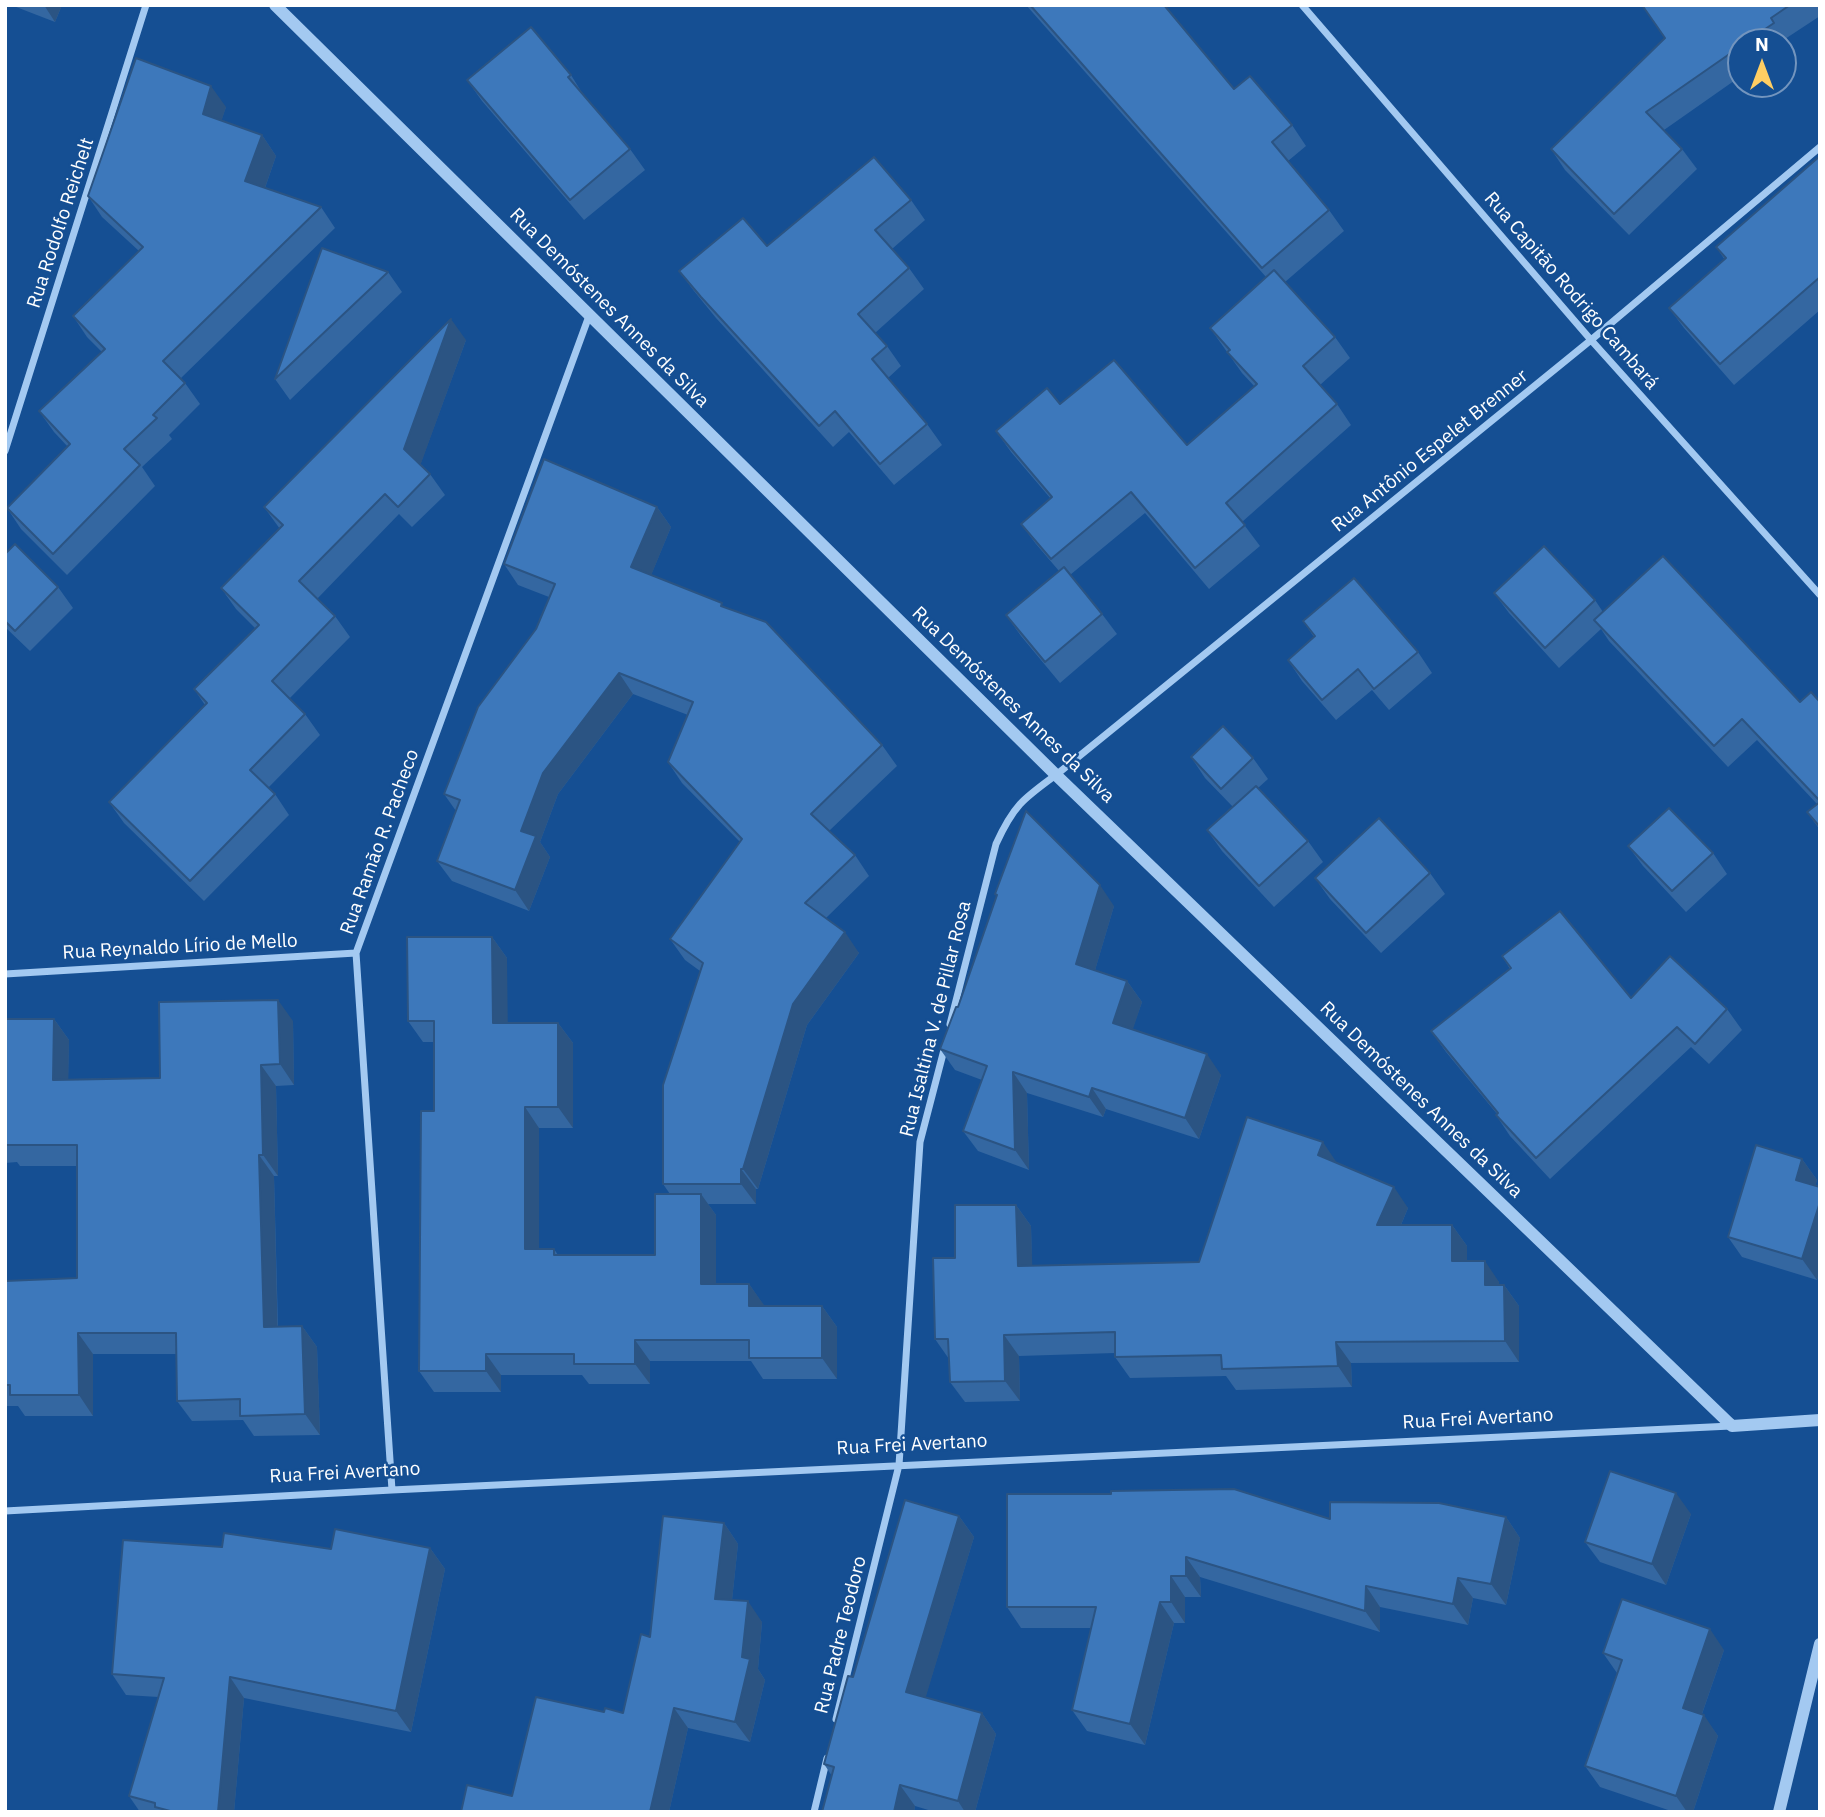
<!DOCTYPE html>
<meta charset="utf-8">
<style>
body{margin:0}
#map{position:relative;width:1825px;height:1817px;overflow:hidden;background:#154f93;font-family:"IBM Plex Sans",sans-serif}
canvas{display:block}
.frame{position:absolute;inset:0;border:7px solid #fff;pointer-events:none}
.north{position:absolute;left:1727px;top:28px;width:70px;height:70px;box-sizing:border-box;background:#154f93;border:2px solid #7395be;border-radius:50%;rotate:0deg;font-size:19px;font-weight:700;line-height:28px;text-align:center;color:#fff}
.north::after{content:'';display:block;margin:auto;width:24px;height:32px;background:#ffce63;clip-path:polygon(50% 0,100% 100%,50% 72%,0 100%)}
</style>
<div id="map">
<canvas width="1825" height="1817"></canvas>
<div class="frame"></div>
<div class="north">N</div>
</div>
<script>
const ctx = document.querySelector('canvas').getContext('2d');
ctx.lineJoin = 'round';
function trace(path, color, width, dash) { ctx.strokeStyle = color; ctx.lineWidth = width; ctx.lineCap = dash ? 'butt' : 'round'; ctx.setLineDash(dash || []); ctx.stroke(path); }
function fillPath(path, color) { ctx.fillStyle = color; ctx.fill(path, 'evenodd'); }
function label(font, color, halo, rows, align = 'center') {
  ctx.font = font + ' "IBM Plex Sans",sans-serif'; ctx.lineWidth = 5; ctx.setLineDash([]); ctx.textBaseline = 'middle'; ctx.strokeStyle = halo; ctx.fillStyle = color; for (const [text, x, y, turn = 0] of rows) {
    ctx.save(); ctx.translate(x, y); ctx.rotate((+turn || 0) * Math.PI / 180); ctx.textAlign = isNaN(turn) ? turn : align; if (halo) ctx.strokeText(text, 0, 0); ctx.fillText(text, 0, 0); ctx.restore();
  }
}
const minor = new Path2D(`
 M1302,5L1591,340L1820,595
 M5,451L146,5
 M5,974L356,953
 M950,1024L996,844C1014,805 1023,799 1056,775L1591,340L1820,147
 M392,1490L356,953L589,316
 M5,1511L392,1490L1731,1426
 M836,1719L899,1465L920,1142L945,1046
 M814,1812L827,1758`);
const tertiary = new Path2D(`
 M275,5L1056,775L1732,1426L1820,1420
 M1779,1812L1820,1644`);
const wall = new Path2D(`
 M11,5H62L55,22Z
 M1026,5H1164L1234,89L1292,125L1306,146L1288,161L1329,210L1344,231L1285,282L1335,337L1350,358L1320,385L1337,404L1351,425L1242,522L1260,546L1209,589L1145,513L1070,575L1102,614L1117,634L1060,683L1021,636L1006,615L1059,571L1036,544L1021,524L1051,499L1011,452L996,431L1060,404L1187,445L1255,387L1242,373L1210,328L1266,277Z
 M1642,5H1820V16L1785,39L1788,43L1783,47V42H1741V76L1664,130L1682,149L1697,169L1629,235L1565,170L1551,149L1665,38Z
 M571,75L584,96L630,149L645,170L584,220L482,101L467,80Z
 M226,107L221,121L262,135L276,156L265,188L321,207L335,228L181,378L185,383L200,404L169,435L172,439L142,467L155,486L67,575L21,529L7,508L68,447L54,432L39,411L102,352L87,337L73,316L139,251L102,217L88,196Z
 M1820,156V310L1734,385L1684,328L1669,308L1725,260L1716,247Z
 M911,200L925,220L892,249L909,268L924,289L875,333L887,346L901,366L888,378L927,424L942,445L894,485L849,432L833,447L716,318L694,291L679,271L767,246Z
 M388,272L402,292L290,400L275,379Z
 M466,340L420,465L430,474L445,495L412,527L399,514L317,599L335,616L350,637L289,699L305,714L320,735L268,788L275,794L289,815L204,901L124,823L109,802L205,705L194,689L255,628L236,609L221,588L280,529L264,507Z
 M657,507L671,527L651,575L725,607L882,745L897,766L829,831L855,855L869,876L826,918L859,953L807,1025L758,1189H756V1204H708L716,1215V1284H749L764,1306H822L837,1327V1379H763L751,1361H650V1384H589L582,1375H501V1392H434L419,1371L434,1111V1042H423L408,1021L492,937L507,958V1023H558L573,1043V1128H539V1249H554L558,1255H655L670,1194L663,1184L700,971L685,960L670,939L740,842L682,783L668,762L688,715L633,694L558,794L540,842L550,857L529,911L452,881L437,861L456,811L444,794L536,629L549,597L518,585L504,564Z
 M5,554L58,587L73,608L30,651L5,627Z
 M1494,593L1595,600L1603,612L1800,702H1820V830L1807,812L1817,804L1757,740L1728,767L1609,641L1601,629L1559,668L1509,613Z
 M1303,621L1418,652L1432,673L1389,710L1372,690L1336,720L1302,681L1288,660L1314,637Z
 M1191,757L1253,758L1268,779L1258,788L1308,841L1323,862L1274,907L1222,851L1207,830L1233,807L1205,778Z
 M1628,846L1713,853L1727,874L1686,912L1643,866Z
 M1430,873L1445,894L1381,953L1330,899L1315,878Z
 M995,894L1114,906L1095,970L1127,981L1142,1002L1132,1030L1221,1075L1199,1139L1106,1109L1103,1117L1027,1093L1029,1170L978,1151L963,1131L982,1080L955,1070L940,1049L958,1007L997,896Z
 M1502,956L1631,998L1727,1009L1742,1030L1709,1064L1691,1047L1550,1179L1510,1136L1496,1115L1497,1114L1446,1052L1431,1031L1510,969Z
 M5,1019H54L69,1040L68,1079L160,1078L293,1021L294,1085L276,1086L278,1176H274L278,1326H302L317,1347L320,1435L254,1436L243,1420L192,1421L177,1401L176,1354H93V1416H25L18,1406H5V1281L77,1278V1166H20L17,1162L5,1163Z
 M1802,1159L1817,1180L1815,1186L1820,1187V1271L1817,1280L1742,1257L1728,1237Z
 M1337,1163L1408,1208L1401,1225H1452L1467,1246V1261L1499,1282V1285H1504L1519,1306V1362L1351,1363L1352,1387L1236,1390L1226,1376L1130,1378L1115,1357V1353L1019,1356L1020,1401L965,1402L950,1382L949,1359L935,1339L955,1258L1016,1205L1031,1226L1032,1266L1199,1262Z
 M1007,1494L1330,1519L1506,1517L1520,1538L1506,1605L1473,1598L1468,1625L1380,1607V1632L1200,1577L1201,1597H1185V1623H1174L1145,1745L1087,1731L1072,1710L1091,1628H1021L1007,1607Z
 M1691,1514L1666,1585L1600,1562L1585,1542Z
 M959,1516L974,1537L925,1698L982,1713L996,1734L975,1812H935L915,1806L914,1812H822L832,1776L824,1764L853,1677Z
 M724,1523L738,1544L732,1600L762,1622L758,1669L765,1680L750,1742L688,1728L669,1812H461L512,1796L604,1712L623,1713L650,1637Z
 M222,1547L331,1549L430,1548L445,1569L411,1732L244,1698L234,1812H140L129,1796L158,1697L126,1695L112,1674Z
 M1724,1650L1702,1714L1718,1736L1693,1812H1674L1600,1787L1585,1766L1617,1673L1603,1653Z`);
const shadedWall = new Path2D(`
 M44,5H62L55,22Z
 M211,86L226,107L217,135L203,114Z
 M262,135L276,156L260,202L245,181Z
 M451,319L466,340L419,469L404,449Z
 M657,507L671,527L646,588L631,567Z
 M619,673L633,694L558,794L540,842L550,857L529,911L515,890L521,831L543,773Z
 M1100,885L1114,906L1091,984L1076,964Z
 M845,932L859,953L807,1025L758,1189L743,1169L793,1004Z
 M492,937L507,958L508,1043L493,1023Z
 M1127,981L1142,1002L1128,1044L1113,1023Z
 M278,1000L293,1021L294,1085L280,1064Z
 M54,1019L69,1040L68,1100L53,1080Z
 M558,1023L573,1043V1128L558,1107Z
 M1207,1054L1221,1075L1199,1139L1185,1118Z
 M261,1065L276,1086L278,1176L263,1155Z
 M1013,1072L1027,1093L1029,1170L1015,1150Z
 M1092,1088L1106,1109L1103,1117L1089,1097Z
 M525,1107L539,1128V1270L525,1249Z
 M1323,1142L1337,1163L1318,1155Z
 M259,1155L274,1176L278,1347L264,1327Z
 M1802,1159L1817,1180L1811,1201L1796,1180Z
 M741,1169L756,1189V1204L741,1184Z
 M1394,1187L1408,1208L1392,1246L1377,1225Z
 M701,1194L716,1215V1305L701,1284Z
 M1820,1202V1271L1817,1280L1802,1259Z
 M1016,1205L1031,1226L1033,1287L1018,1266Z
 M1452,1225L1467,1246V1282L1452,1261Z
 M1485,1261L1499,1282V1306L1485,1285Z
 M749,1284L764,1305V1327L749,1306Z
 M1504,1285L1519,1306V1362L1505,1341Z
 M822,1306L837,1327V1379L822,1358Z
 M302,1326L317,1347L320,1435L305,1414Z
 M78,1333L93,1354V1416L79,1395Z
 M1004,1335L1019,1356L1020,1401L1005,1381Z
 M635,1340L650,1361V1384L635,1364Z
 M1336,1342L1351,1363L1352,1387L1338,1366Z
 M486,1354L501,1375V1392L486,1371Z
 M1676,1493L1691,1514L1666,1585L1652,1564Z
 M959,1516L974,1537L921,1713L906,1692Z
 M1506,1517L1520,1538L1506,1605L1491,1584Z
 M724,1523L738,1544L730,1619L715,1599Z
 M430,1548L445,1569L411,1732L396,1711Z
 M1186,1557L1200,1577L1201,1597L1186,1576Z
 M1171,1576L1185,1597V1623L1171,1602Z
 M1458,1578L1473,1598L1468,1625L1453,1604Z
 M1366,1586L1380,1607V1632L1365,1611Z
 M748,1601L762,1622L758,1669L765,1680L750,1742L735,1722Z
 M1160,1602L1174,1623L1145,1745L1130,1724Z
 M1710,1629L1724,1650L1697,1728L1683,1708Z
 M230,1677L244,1698L234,1812H218Z
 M674,1708L688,1728L669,1812H650Z
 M982,1713L996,1734L975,1812H965L958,1801Z
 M1704,1715L1718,1736L1693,1812H1687L1676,1796Z
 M900,1785L915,1806L914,1812H894Z`);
const building = new Path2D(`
 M1030,5H1164L1234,89L1250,76L1292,125L1272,142L1329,210L1262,268Z
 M1642,5H1790L1771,18L1774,23L1746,42H1741V46L1646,112L1682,149L1614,214L1551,149L1665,38Z
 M531,27L571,75L568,77L630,149L570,200L467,80Z
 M136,58L211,86L203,114L262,135L245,181L321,207L163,361L185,383L153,415L157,418L124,449L140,465L53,554L7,508L70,444L39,411L105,349L73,316L143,247L88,196Z
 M1820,156V277L1720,364L1669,308L1726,258L1716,247Z
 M874,157L911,200L875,230L909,268L858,314L887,346L872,359L927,424L880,464L835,411L819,426L701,297L679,271L743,218L767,246Z
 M322,248L388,272L275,379Z
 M1274,270L1335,337L1303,366L1337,404L1226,503L1245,525L1195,568L1131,492L1051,559L1021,524L1052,497L996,431L1047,388L1060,404L1114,360L1187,445L1257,384L1227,352L1230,350L1210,328Z
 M451,319L404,449L430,474L398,507L385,494L299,581L335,616L272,681L305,714L250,770L275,794L190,881L109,802L207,703L194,689L259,625L221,588L283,525L264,507Z
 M544,459L657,507L631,567L722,603L721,606L766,622L882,745L811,814L855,855L805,903L845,932L793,1004L743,1169H741V1184H663V1085L703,963L670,939L742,839L668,762L693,702L619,673L543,773L521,831L536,836L515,890L437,861L460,800L444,794L478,707L536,629L555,584L504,564Z
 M15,544L58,587L15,631L5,621V554Z
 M1544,546L1595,600L1545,648L1494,593Z
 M1663,556L1800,702L1811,692L1820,702V801L1742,719L1714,746L1594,620Z
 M1064,567L1102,614L1045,662L1006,615Z
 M1354,578L1418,652L1374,689L1358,669L1322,700L1288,660L1315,636L1303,621Z
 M1223,726L1253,758L1221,789L1191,757Z
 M1256,786L1308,841L1259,886L1207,830Z
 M1820,802V827L1807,812Z
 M1669,808L1713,853L1672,891L1628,846Z
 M1026,811L1100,885L1076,964L1127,981L1113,1023L1207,1054L1185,1118L1092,1088L1089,1097L1013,1072L1015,1150L963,1131L987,1066L940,1049L956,1007H958L997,895L995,894Z
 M1379,818L1430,873L1366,933L1315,878Z
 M1560,911L1631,998L1670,956L1727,1009L1695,1044L1677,1027L1536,1158L1496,1115L1498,1113L1431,1031L1511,968L1502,956Z
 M407,937H492L493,1023H558V1107H525V1249H554V1255H655V1194H701V1284H749V1306H822V1358H749V1340H635V1364H574V1354H486V1371H419L421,1111H434V1021H408Z
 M278,1000L280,1064L261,1065L263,1155H259L264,1327L302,1326L305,1414L240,1416V1399L177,1401L176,1333H78L79,1395H10V1385H5V1281L77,1278V1145H5V1019H54L53,1080L160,1078L159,1002Z
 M1247,1117L1323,1142L1318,1155L1394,1187L1377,1225H1452V1261H1485V1285H1504L1505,1341L1336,1342L1338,1366L1222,1369L1221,1355L1115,1357V1332L1004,1335L1005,1381L950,1382L948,1339H935L933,1258H955V1205H1016L1018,1266L1199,1262Z
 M1756,1145L1802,1159L1796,1180L1820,1187V1202L1802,1259L1728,1237Z
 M1610,1471L1676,1493L1652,1564L1585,1542Z
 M1234,1489L1330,1519V1502L1439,1503L1506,1517L1491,1584L1458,1578L1453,1604L1366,1586L1365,1611L1186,1557V1576H1171V1602H1160L1130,1724L1072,1710L1096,1607H1007V1494H1111V1491Z
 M905,1500L959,1516L906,1692L982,1713L958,1801L900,1785L894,1812H822L834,1767L824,1764L848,1676L853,1677Z
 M663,1516L724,1523L715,1599L748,1601L742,1657L750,1659L735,1722L674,1708L650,1812H461L467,1785L512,1796L536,1697L604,1712L605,1708L623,1713L641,1634L650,1637Z
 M335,1529L430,1548L396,1711L230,1677L218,1812H174L155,1807V1803L129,1796L164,1678L112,1674L123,1540L222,1547L224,1533L331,1549Z
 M1622,1599L1710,1629L1683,1708L1704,1715L1676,1796L1585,1766L1622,1660L1603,1653Z`);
const streetNames = [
 ["Rua Rodolfo Reichelt",61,223,-72],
 ["Rua Capitão Rodrigo Cambará",1571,291,49],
 ["Rua Demóstenes Annes da Silva",609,308,45],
 ["Rua Antônio Espelet Brenner",1430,451,-39],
 ["Rua Demóstenes Annes da Silva",1013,705,44],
 ["Rua Ramão R. Pacheco",380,842,-70],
 ["Rua Reynaldo Lírio de Mello",180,947,-3],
 ["Rua Isaltina V. de Pillar Rosa",936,1019,-76],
 ["Rua Demóstenes Annes da Silva",1421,1100,44],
 ["Rua Frei Avertano",1478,1419,-3],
 ["Rua Frei Avertano",912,1445,-3],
 ["Rua Frei Avertano",345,1473,-3],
 ["Rua Padre Teodoro",841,1635,-76]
];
trace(minor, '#a3c9f1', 7);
trace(tertiary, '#a3c9f1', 12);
fillPath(wall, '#3467a1');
fillPath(shadedWall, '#2b5483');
fillPath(building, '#3d78bb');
trace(building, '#2b5483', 2);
label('19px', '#fff', '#154f93', streetNames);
</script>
